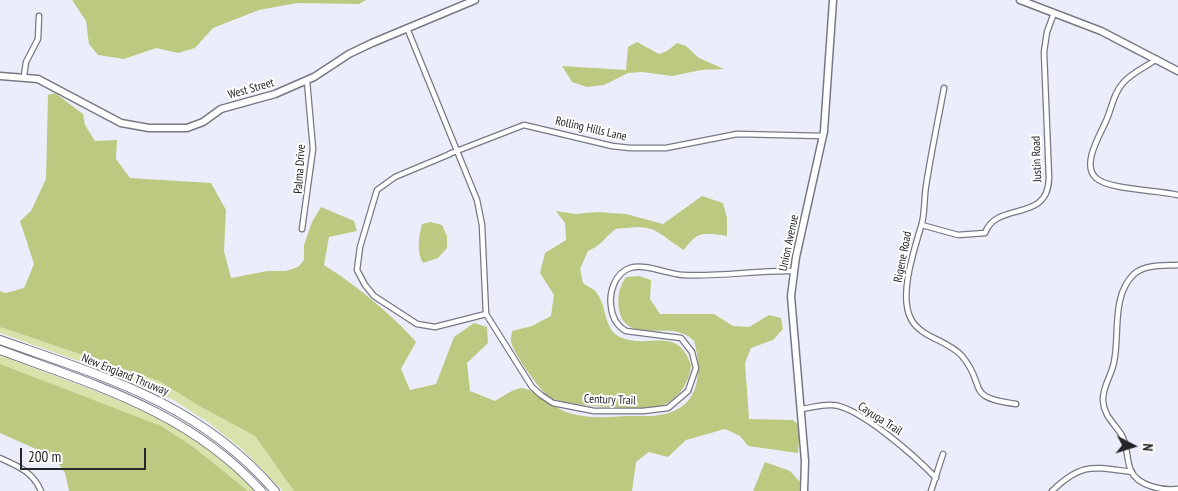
<!DOCTYPE html>
<style>
body{margin:0}
#map{position:relative;width:1178px;height:491px;overflow:hidden;background:#ebeefa;font-family:"PT Sans Narrow",sans-serif}
canvas{display:block}
.north{position:absolute;left:1108px;top:421px;width:50px;height:50px;-webkit-text-stroke:4px #fff;paint-order:stroke;rotate:95deg;font-size:14px;font-weight:700;line-height:20px;text-align:center;color:#24262a}
.north::after{content:'';display:block;margin:auto;width:18px;height:22px;background:#24262a;clip-path:polygon(50% 0,100% 100%,50% 72%,0 100%)}
.scale{position:absolute;left:20px;top:448px;width:126px;height:22px;box-sizing:border-box;border:2px solid #24262a;border-top:0;padding-left:6px;font-size:15px;line-height:18px;white-space:nowrap;color:#24262a;-webkit-text-stroke:4px #fff;paint-order:stroke}
</style>
<div id="map">
<canvas width="1178" height="491"></canvas>
<div class="north">N</div>
<div class="scale">200 m</div>
</div>
<script>
const ctx = document.querySelector('canvas').getContext('2d');
ctx.lineJoin = 'round';
function fillPath(path, color) { ctx.fillStyle = color; ctx.fill(path, 'evenodd'); }
function trace(path, color, width, dash) { ctx.strokeStyle = color; ctx.lineWidth = width; ctx.lineCap = dash ? 'butt' : 'round'; ctx.setLineDash(dash || []); ctx.stroke(path); }
function label(font, color, halo, rows, align = 'center') {
  ctx.font = font + ' "PT Sans Narrow",sans-serif'; ctx.lineWidth = 4; ctx.setLineDash([]); ctx.textBaseline = 'middle'; ctx.strokeStyle = halo; ctx.fillStyle = color; for (const [text, x, y, turn = 0] of rows) {
    ctx.save(); ctx.translate(x, y); ctx.rotate((+turn || 0) * Math.PI / 180); ctx.textAlign = isNaN(turn) ? turn : align; if (halo) ctx.strokeText(text, 0, 0); ctx.fillText(text, 0, 0); ctx.restore();
  }
}
const green = new Path2D(`
 M0,327L159,381L201,407L255,436L294,491H283L243,450L209,423L175,401L143,384L0,333Z
 M0,355C89,391 189,415 255,491H248L195,448L0,364Z`);
const forest = new Path2D(`
 M72,0H366L359,4L297,3L259,10L213,28L195,48L178,53L156,48L124,59L98,55L89,44L86,21Z
 M637,42L659,54L667,51L677,43L686,46L699,58L724,69L701,70L672,76L642,72L628,73L604,85L587,87L572,82L562,66L626,70L628,47Z
 M55,93L83,114L85,125L95,141L117,140L116,159L130,178L211,183L226,210L224,251L231,278L267,271H286L298,267L304,260V245L312,222L321,207L354,221L357,231L329,237L324,265C352,282 395,317 416,342L401,369L410,390L436,384L454,337L474,323L487,327L488,343L467,363L470,391L495,401C502,397 514,388 522,388C535,390 552,407 569,413C589,419 608,417 629,416C644,416 661,417 674,411C702,399 701,365 694,341C691,338 686,334 681,333C660,326 625,341 619,310C617,297 619,287 626,277L639,276L651,280L650,299L660,314H714L733,326L749,327L769,315L781,318L783,329L773,340L751,348L745,363L749,419L793,420L800,426L798,453L748,446L740,436L725,429L686,440L668,457L649,452L636,462L632,491H294L255,436L201,407L159,381L0,327V291L6,293L24,288L34,264L20,221L31,211L46,179L48,95Z
 M702,196L723,203L727,218V236C704,233 698,230 684,250C662,237 655,223 628,228C624,228 619,228 616,229C606,235 603,245 588,251L580,269L583,283C586,286 593,288 596,292C608,306 602,330 622,338C651,349 677,325 691,365C690,382 678,400 661,406C646,411 566,406 551,398C541,393 514,354 511,342C510,339 512,334 512,331L532,326L551,316L554,295L540,273L545,253L566,240L565,223L556,211L576,214L597,212L626,214L663,224Z
 M430,222L442,225L447,236V248L438,258L423,263C416,252 419,236 422,224Z
 M0,364L161,426L195,448L248,491H69L65,473L54,457L0,433Z
 M765,462L790,471L800,482L799,491H753Z`);
const street = new Path2D(`
 M407,28L477,200L482,225L486,314L532,387L541,395L553,403L594,411H643L668,408L688,391L696,368L692,352L681,338L626,331C617,326 612,317 611,306C609,292 615,273 630,268C645,263 667,274 683,275C720,277 757,270 794,271
 M1157,59C1147,66 1131,73 1123,83C1113,94 1112,108 1106,121C1100,135 1081,165 1096,178C1109,190 1159,190 1178,195
 M24,76L26,62L38,39L39,16
 M944,88C938,121 931,153 926,186C924,198 925,211 922,223C915,248 898,295 911,319C921,338 948,340 962,356C988,387 963,397 1016,404
 M449,154L524,125L612,146L630,148H666L737,134L823,136
 M450,154L395,177L377,190L360,247L357,270L365,285L374,296L417,324L435,327L486,314
 M922,225L958,235L985,233C997,200 1048,224 1049,178L1044,52L1047,32L1054,13
 M302,229L313,149L307,81
 M1178,265C1164,266 1146,264 1134,274C1111,296 1120,334 1114,362C1112,375 1102,387 1103,401C1104,416 1114,423 1121,434C1128,445 1126,459 1131,471C1138,486 1163,491 1178,489
 M801,409C811,408 822,404 832,405C859,406 917,458 936,478
 M0,458C18,466 33,472 41,491
 M931,491L943,454
 M1052,491C1082,462 1093,467 1132,472`);
const secondary = new Path2D(`
 M1020,0L1101,31L1178,71
 M0,76L38,79L121,123L149,128H187L203,122L221,109L275,94L314,77L349,54L372,43L475,0
 M804,491L805,461L791,296L796,257L824,131L833,0`);
const highway = new Path2D(`
 M0,340C105,377 199,403 275,491
 M0,350C97,386 189,412 261,491`);
const streetNames = [
 ["West Street",251,89,-16],
 ["Rolling Hills Lane",591,129,13],
 ["Justin Road",1037,159,-92],
 ["Palma Drive",300,169,-86],
 ["Union Avenue",789,243,-78],
 ["Rigene Road",903,257,-79],
 ["New England Thruway",125,375,22],
 ["Century Trail",610,400,2],
 ["Cayuga Trail",880,419,33]
];
fillPath(green, '#d7e3ab');
fillPath(forest, '#bbca80');
trace(street, '#767984', 7);
trace(secondary, '#767984', 9);
trace(highway, '#767984', 10);
trace(street, '#fff', 4.5);
trace(secondary, '#fff', 6);
trace(highway, '#fff', 8);
label('12px', '#24262a', '#fff', streetNames);
</script>
